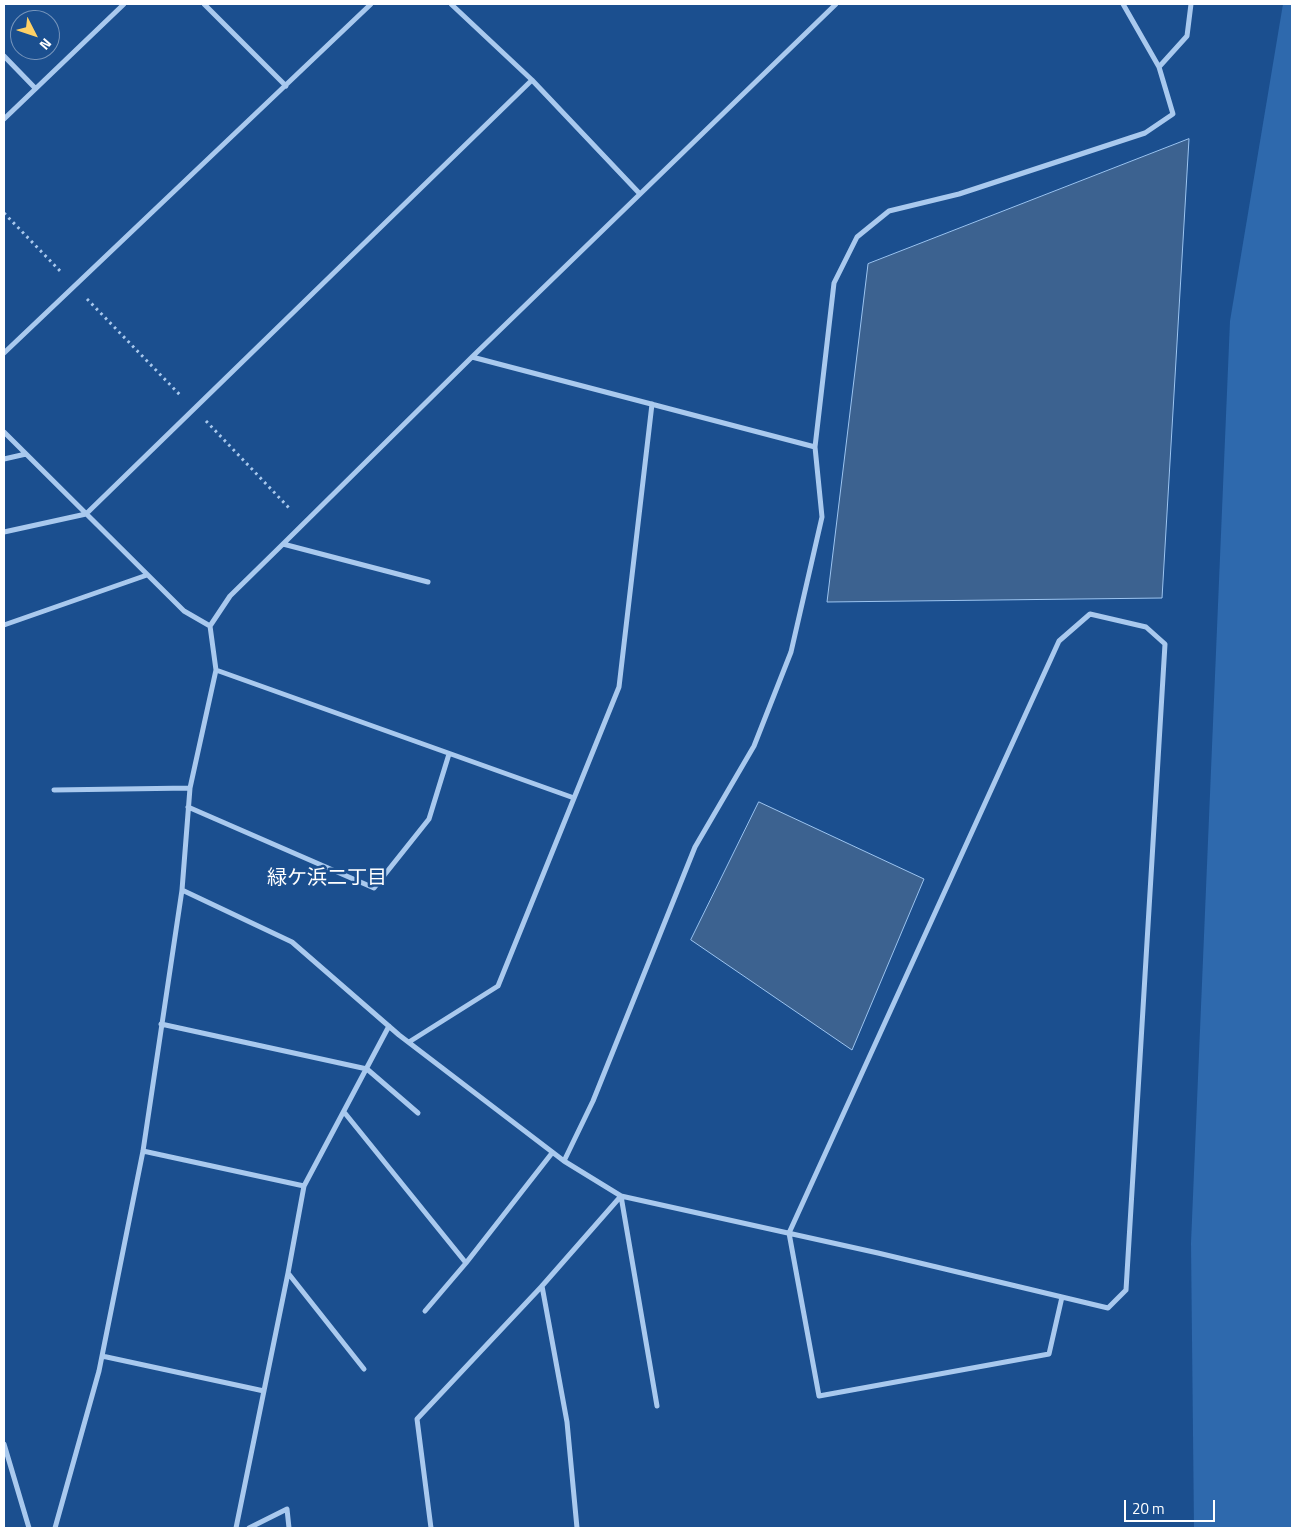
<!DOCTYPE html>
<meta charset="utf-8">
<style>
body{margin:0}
#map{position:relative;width:1296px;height:1532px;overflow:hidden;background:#1b4f8f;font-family:"Titillium Web",sans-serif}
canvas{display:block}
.frame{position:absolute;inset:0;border:5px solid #fff;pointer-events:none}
.north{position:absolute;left:10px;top:10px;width:50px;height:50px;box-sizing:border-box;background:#1b4f8f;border:1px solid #7695bc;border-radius:50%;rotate:131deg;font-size:14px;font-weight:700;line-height:20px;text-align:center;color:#fff}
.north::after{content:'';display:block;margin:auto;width:18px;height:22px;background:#ffd166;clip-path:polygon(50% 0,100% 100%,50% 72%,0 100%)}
.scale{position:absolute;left:1124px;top:1500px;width:91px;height:22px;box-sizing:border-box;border:2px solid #fff;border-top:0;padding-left:6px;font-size:15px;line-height:18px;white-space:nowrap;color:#fff;-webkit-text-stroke:4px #1b4f8f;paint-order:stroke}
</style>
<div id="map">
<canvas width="1296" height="1532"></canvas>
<div class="frame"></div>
<div class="north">N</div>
<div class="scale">20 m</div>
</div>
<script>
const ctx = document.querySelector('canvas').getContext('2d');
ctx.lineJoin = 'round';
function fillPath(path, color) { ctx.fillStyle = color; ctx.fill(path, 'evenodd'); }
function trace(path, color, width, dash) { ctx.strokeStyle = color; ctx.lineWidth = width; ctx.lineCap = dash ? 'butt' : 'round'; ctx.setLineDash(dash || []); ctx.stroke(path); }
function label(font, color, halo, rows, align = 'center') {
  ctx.font = font + ' "Titillium Web","Noto Sans JP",sans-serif'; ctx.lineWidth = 5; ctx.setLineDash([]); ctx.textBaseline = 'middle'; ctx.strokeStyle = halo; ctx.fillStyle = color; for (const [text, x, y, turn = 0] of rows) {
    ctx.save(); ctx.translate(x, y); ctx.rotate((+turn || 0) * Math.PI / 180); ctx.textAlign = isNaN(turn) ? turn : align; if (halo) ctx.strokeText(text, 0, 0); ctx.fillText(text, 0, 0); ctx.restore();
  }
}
const green = new Path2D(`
 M1283,4H1292V1528H1194L1191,1243L1230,321Z`);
const water = new Path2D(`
 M1189,139L1162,598L827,602L868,264Z
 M759,802L924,879L852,1050L691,940Z`);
const path = new Path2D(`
 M4,213L62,273
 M87,299L182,397
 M206,421L291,510`);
const street = new Path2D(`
 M204,4L286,86
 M451,4L532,80L640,194
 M4,56L35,88
 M1159,67L1187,36L1191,4
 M4,119L124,4
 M4,353L371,4
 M472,357L815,447
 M4,432L184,611L210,626
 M4,459L26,454
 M4,532L86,514L532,80
 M283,544L428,582
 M4,625L147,575
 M216,670L574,798
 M54,790L190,788
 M188,807L374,888L429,819L449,754
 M182,890L292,942L399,1035L564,1161L621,1196L878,1253L1108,1308L1126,1290L1165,644L1146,627L1090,614L1059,641L789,1233L819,1396L1049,1354L1062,1297
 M161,1024L367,1069L418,1113
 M409,1042L498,986L619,687L652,404
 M344,1112L466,1263L425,1311
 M143,1151L304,1186
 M564,1161L593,1101L695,847L754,746L791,652L822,517L815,447L834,283L857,237L889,211L959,194L1145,133L1173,114L1159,67L1123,4
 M621,1196L657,1406
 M466,1263L552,1153
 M288,1273L304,1186L389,1026
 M542,1286L567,1422L577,1528
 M102,1356L264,1391
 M4,1444L29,1528
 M55,1528L99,1371L143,1151L182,890L190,788L216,670L210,626L230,596L283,544L472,357L836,4
 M236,1528L288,1273L364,1369
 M249,1528L287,1509L289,1528
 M431,1528L417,1419L542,1286L621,1196`);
const neighbourhoodNames = [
 ["緑ケ浜二丁目",327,879]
];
fillPath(green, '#2e69ad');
fillPath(water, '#3c6290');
trace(water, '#9cc4f0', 1);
trace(path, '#a9c9ee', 3, [2.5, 4]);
trace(street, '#a9c9ee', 5);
label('20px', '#fff', '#1b4f8f', neighbourhoodNames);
</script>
